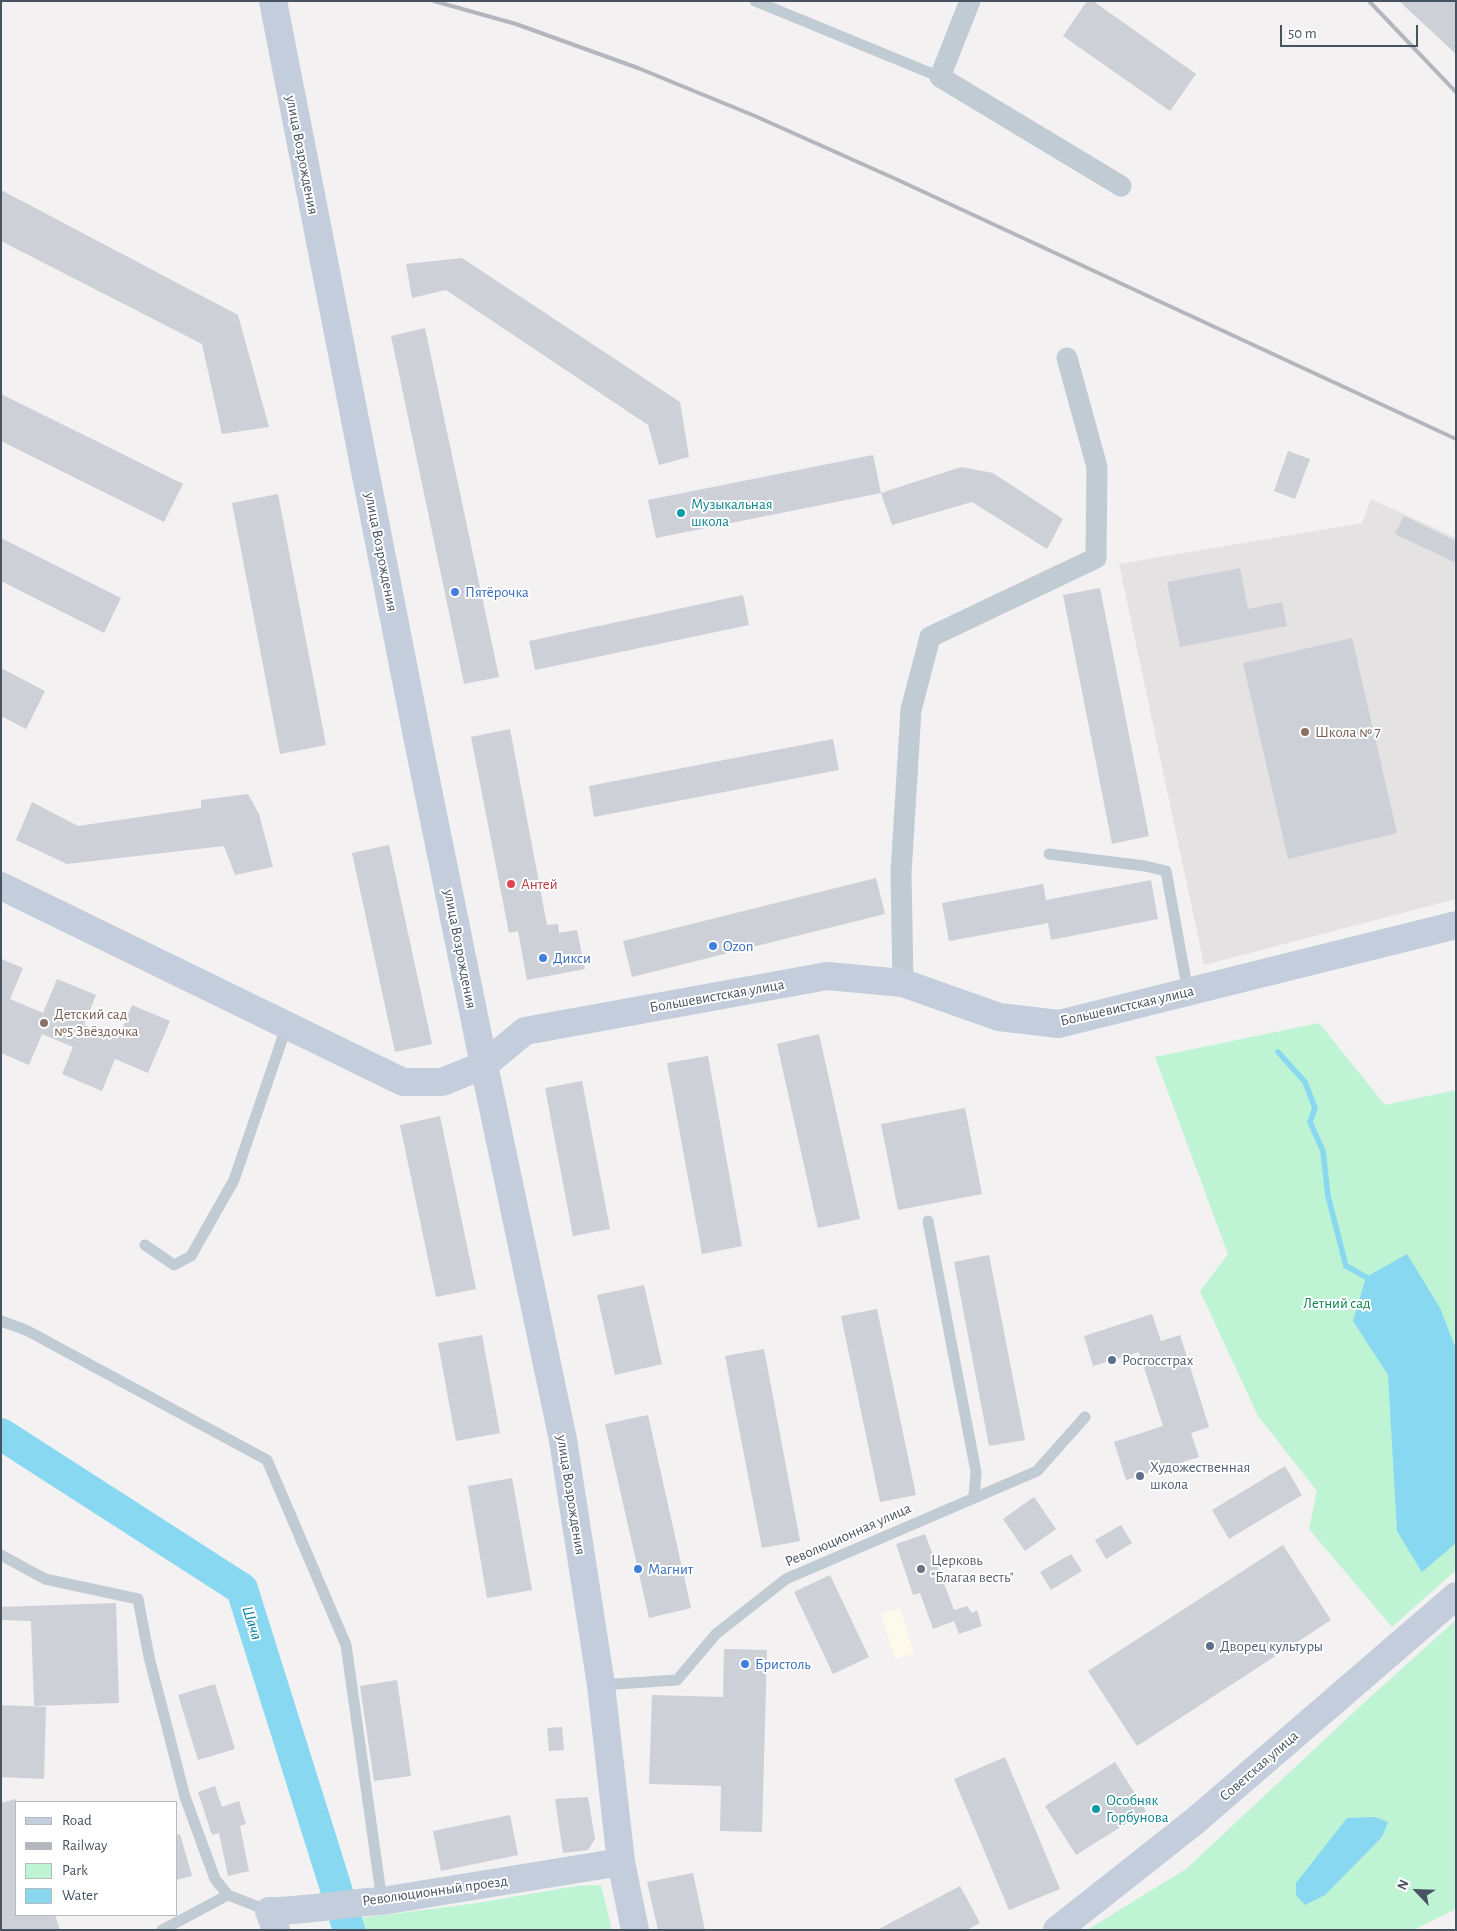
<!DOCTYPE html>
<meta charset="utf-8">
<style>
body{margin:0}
#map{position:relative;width:1457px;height:1931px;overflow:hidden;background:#f3f1f1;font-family:"Alegreya Sans",sans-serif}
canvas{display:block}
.frame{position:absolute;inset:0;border:2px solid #475360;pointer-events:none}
.legend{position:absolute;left:15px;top:1801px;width:162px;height:115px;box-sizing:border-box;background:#fff;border:1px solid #b5babf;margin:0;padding:6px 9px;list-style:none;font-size:15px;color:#475360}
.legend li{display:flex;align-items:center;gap:10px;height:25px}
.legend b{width:25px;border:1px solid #b5babf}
.north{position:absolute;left:1392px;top:1866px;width:50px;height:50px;-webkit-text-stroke:4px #fff;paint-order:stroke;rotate:294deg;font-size:14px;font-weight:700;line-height:20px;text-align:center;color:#475360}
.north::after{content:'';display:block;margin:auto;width:18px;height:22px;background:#475360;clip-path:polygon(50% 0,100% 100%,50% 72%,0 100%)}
.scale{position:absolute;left:1280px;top:25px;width:138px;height:22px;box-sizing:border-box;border:2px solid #475360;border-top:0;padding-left:6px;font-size:15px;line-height:18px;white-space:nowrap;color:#475360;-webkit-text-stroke:4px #fff;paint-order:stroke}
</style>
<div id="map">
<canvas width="1457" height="1931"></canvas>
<div class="frame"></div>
<ul class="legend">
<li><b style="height:6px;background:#c3cddb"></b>Road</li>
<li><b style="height:6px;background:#b3b6bc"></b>Railway</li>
<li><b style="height:14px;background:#bef3d4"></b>Park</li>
<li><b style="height:14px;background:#88d8f2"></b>Water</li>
</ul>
<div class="north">N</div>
<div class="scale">50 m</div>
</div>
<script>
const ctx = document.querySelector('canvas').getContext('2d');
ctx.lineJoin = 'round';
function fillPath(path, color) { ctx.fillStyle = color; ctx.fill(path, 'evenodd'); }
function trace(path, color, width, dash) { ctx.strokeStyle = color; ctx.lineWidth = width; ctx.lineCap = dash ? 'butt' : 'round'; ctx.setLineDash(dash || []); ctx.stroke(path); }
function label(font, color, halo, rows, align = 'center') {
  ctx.font = font + ' "Alegreya Sans",sans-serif'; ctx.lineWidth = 4; ctx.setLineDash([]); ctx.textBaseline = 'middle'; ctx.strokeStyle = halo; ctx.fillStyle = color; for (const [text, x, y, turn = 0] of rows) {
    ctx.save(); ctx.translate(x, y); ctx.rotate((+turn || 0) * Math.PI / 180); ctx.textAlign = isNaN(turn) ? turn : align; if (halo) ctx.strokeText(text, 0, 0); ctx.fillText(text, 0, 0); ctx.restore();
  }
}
const commercial = new Path2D(`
 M900,1608L914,1653L895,1659L881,1614Z`);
const education = new Path2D(`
 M1371,499L1456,538V899L1204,965L1119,564L1362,523Z`);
const green = new Path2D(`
 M1319,1023L1385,1105L1456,1090V1570L1392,1627L1309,1529L1317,1491L1258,1416L1200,1291L1228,1254L1155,1057Z
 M1456,1620V1909L1413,1930H1087L1186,1869L1368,1699Z
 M601,1885L612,1930H333L329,1922L471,1904L577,1886Z`);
const water = new Path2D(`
 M1407,1254L1440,1308L1456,1349V1543L1422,1572L1397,1531L1388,1375L1353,1321L1366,1277Z
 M1375,1817L1388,1822L1382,1837L1325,1895L1305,1905L1296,1895V1883L1347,1818Z`);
const stream = new Path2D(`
 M1278,1052L1305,1082L1315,1108L1310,1122L1323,1151L1328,1196L1346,1266L1366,1277`);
const river = new Path2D(`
 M1,1434L242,1589L349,1930`);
const building = new Path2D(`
 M1087,1H1093L1196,74L1170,111L1063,36Z
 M1399,1H1456V54Z
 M1,190L238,315L269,427L222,434L202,344L1,241Z
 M462,258L680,402L689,457L659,465L648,425L446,290L412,298L406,264Z
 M425,328L499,677L464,684L391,336Z
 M1,394L183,484L164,522L1,441Z
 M1288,451L1310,459L1295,499L1274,491Z
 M873,455L881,493L656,538L648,500Z
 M961,467L993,473L1063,519L1047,549L972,502L892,525L881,493Z
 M278,494L326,745L280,754L232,503Z
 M1404,516L1456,541V563L1395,534Z
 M1,538L121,598L104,633L1,581Z
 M1240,568L1248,609L1282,602L1287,626L1180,647L1167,582Z
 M1100,588L1149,836L1112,844L1063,595Z
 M743,595L749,625L535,670L529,641Z
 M1352,638L1397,833L1288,859L1243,663Z
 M1,668L45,691L26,729L1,716Z
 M510,729L547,925L558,924L559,933L577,930L585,969L527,980L518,931L509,933L471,737Z
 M833,739L839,770L594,817L589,786Z
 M248,794L259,814L273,867L235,875L224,846L67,864L16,840L32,802L78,826L201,808V800Z
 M389,845L432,1044L395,1052L352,853Z
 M876,878L885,914L632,977L623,941Z
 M1151,880L1158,919L1051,940L1048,923L949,941L942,903L1043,884L1046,900Z
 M1,959L23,968L10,999L43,1013L57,979L96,995L84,1025L118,1039L132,1005L170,1021L148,1073L115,1059L102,1091L62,1074L73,1047L42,1034L29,1065L1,1053Z
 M819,1034L860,1219L818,1228L777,1044Z
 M708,1056L742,1246L702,1254L667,1063Z
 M582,1081L610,1229L573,1236L545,1088Z
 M965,1108L982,1194L898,1210L881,1124Z
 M440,1116L476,1289L436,1297L400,1125Z
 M989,1255L1025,1440L989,1446L954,1262Z
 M644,1285L662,1364L615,1375L597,1295Z
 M877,1309L916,1495L880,1502L841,1316Z
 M1152,1314L1161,1341L1180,1335L1209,1427L1191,1433L1199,1457L1126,1480L1114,1442L1163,1426L1139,1352L1093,1366L1084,1336Z
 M482,1335L500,1433L456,1441L438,1343Z
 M764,1349L800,1541L762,1548L725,1356Z
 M648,1415L691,1608L649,1618L605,1424Z
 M1285,1466L1302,1495L1229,1539L1212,1510Z
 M512,1478L532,1590L487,1598L468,1486Z
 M1034,1497L1056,1529L1025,1551L1003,1519Z
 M1121,1525L1132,1543L1106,1559L1095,1540Z
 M925,1534L954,1610L967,1606L972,1613L977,1610L982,1626L959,1634L954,1621L933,1629L920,1593L913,1595L896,1544Z
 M1283,1545L1331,1620L1137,1746L1088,1671Z
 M1071,1554L1082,1571L1051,1590L1040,1572Z
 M830,1575L869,1657L833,1674L794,1592Z
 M116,1603L119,1703L34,1706L31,1621L1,1620V1607Z
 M724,1649L767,1650L762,1832L720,1831L721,1786L649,1784L652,1695L723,1697Z
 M397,1680L411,1776L374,1781L360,1686Z
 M215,1684L235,1749L198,1760L178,1695Z
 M1,1705L46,1707L44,1779L1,1777Z
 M562,1727L564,1750L549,1751L547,1728Z
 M1005,1757L1060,1889L1009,1910L954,1779Z
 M1115,1762L1146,1811L1076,1855L1045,1806Z
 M215,1786L222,1807L239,1801L246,1824L240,1826L249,1871L228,1876L219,1833L212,1835L198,1792Z
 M588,1797L595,1839L588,1850L563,1853L555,1799Z
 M16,1799V1915H55L60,1930H1V1803Z
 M510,1815L518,1855L441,1871L433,1831Z
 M180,1834L192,1876L176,1880V1835Z
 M693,1873L705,1930H658L647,1882Z
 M960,1886L980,1923L967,1930H877Z`);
const lane = new Path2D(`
 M755,1L940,77
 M1049,854L1145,866L1166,871L1188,992
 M928,1221L976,1472L974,1497
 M145,1245L174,1265L191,1256L234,1180L287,1025
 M1,1321L26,1330L267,1460L346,1645L382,1901
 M1,1555L45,1579L138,1599L149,1657L185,1797L215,1879L228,1895L269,1911
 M601,1685L677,1680L716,1634L786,1579L1037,1471L1085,1417
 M162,1930L228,1895`);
const street = new Path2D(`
 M970,1L940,77L1121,186
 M903,983L901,873L911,710L930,637L1096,558L1097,467L1067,358`);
const secondary = new Path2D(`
 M273,1L417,736L484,1065L563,1440L601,1685L621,1862L635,1930
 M1,886L403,1082H442L484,1065L525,1031L827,976L903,983L999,1017L1059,1024L1456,925
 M276,1930L269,1911C307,1911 344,1903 382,1901L621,1862
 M1057,1930L1195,1821L1456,1596`);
const rail = new Path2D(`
 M434,1L516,24L638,68L755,116L898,180L1456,439
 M1369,1L1456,92`);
const markers = [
 [681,513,5,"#0f9aa8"],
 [455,592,5,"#3f7fe0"],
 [1305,732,5,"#8d6e63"],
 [511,884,5,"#e0444e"],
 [713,946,5,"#3f7fe0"],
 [543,958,5,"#3f7fe0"],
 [44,1023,5,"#8d6e63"],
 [1112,1360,5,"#5c6f8a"],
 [1140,1476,5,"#5c6f8a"],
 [638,1569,5,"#3f7fe0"],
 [921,1569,5,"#6b7280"],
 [1210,1646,5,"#5c6f8a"],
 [745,1664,5,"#3f7fe0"],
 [1096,1809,5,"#0f9aa8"]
];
const streetNames = [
 ["улица Возрождения",302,155,79],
 ["улица Возрождения",381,552,79],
 ["улица Возрождения",460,949,79],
 ["Большевистская улица",717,996,-10],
 ["Большевистская улица",1127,1006,-13],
 ["улица Возрождения",571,1495,81],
 ["Революционная улица",848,1535,-24],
 ["Советская улица",1259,1766,-41],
 ["Революционный проезд",435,1891,-8]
];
const cultureNames = [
 ["Музыкальная",691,504],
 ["школа",691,521],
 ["Особняк",1106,1800],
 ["Горбунова",1106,1817]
];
const shopNames = [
 ["Пятёрочка",465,592],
 ["Ozon",723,946],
 ["Дикси",553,958],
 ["Магнит",648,1569],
 ["Бристоль",755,1664]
];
const educationNames = [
 ["Школа № 7",1315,732],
 ["Детский сад",54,1014],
 ["№5 Звёздочка",54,1031]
];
const healthNames = [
 ["Антей",521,884]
];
const parkNames = [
 ["Летний сад",1337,1303]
];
const serviceNames = [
 ["Росгосстрах",1122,1360],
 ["Художественная",1150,1467],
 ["школа",1150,1484],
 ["Дворец культуры",1220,1646]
];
const worshipNames = [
 ["Церковь",931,1560],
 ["\"Благая весть\"",931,1577]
];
const waterNames = [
 ["Шача",252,1623,73]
];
fillPath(commercial, '#fdf9eb');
fillPath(education, '#e5e2e3');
fillPath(green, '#bef3d4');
fillPath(water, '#88d8f2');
trace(stream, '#88d8f2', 5.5);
trace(river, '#88d8f2', 32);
fillPath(building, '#cdd0d6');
trace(lane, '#c1cbd3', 11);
trace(street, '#c1cbd3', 21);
trace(secondary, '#c3cddb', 28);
trace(rail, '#b3b6bc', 4);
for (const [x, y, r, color] of markers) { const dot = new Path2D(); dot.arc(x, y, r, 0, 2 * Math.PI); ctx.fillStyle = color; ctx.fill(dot); trace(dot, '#fff', 2); }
label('15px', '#475360', '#fff', streetNames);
label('15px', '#0d838f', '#fff', cultureNames, 'left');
label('15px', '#366cbe', '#fff', shopNames, 'left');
label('15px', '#785e54', '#fff', educationNames, 'left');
label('15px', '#be3a42', '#fff', healthNames, 'left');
label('15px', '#118851', '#fff', parkNames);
label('15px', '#4e5e75', '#fff', serviceNames, 'left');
label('15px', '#5b616d', '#fff', worshipNames, 'left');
label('italic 16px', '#047fa7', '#fff', waterNames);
</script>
